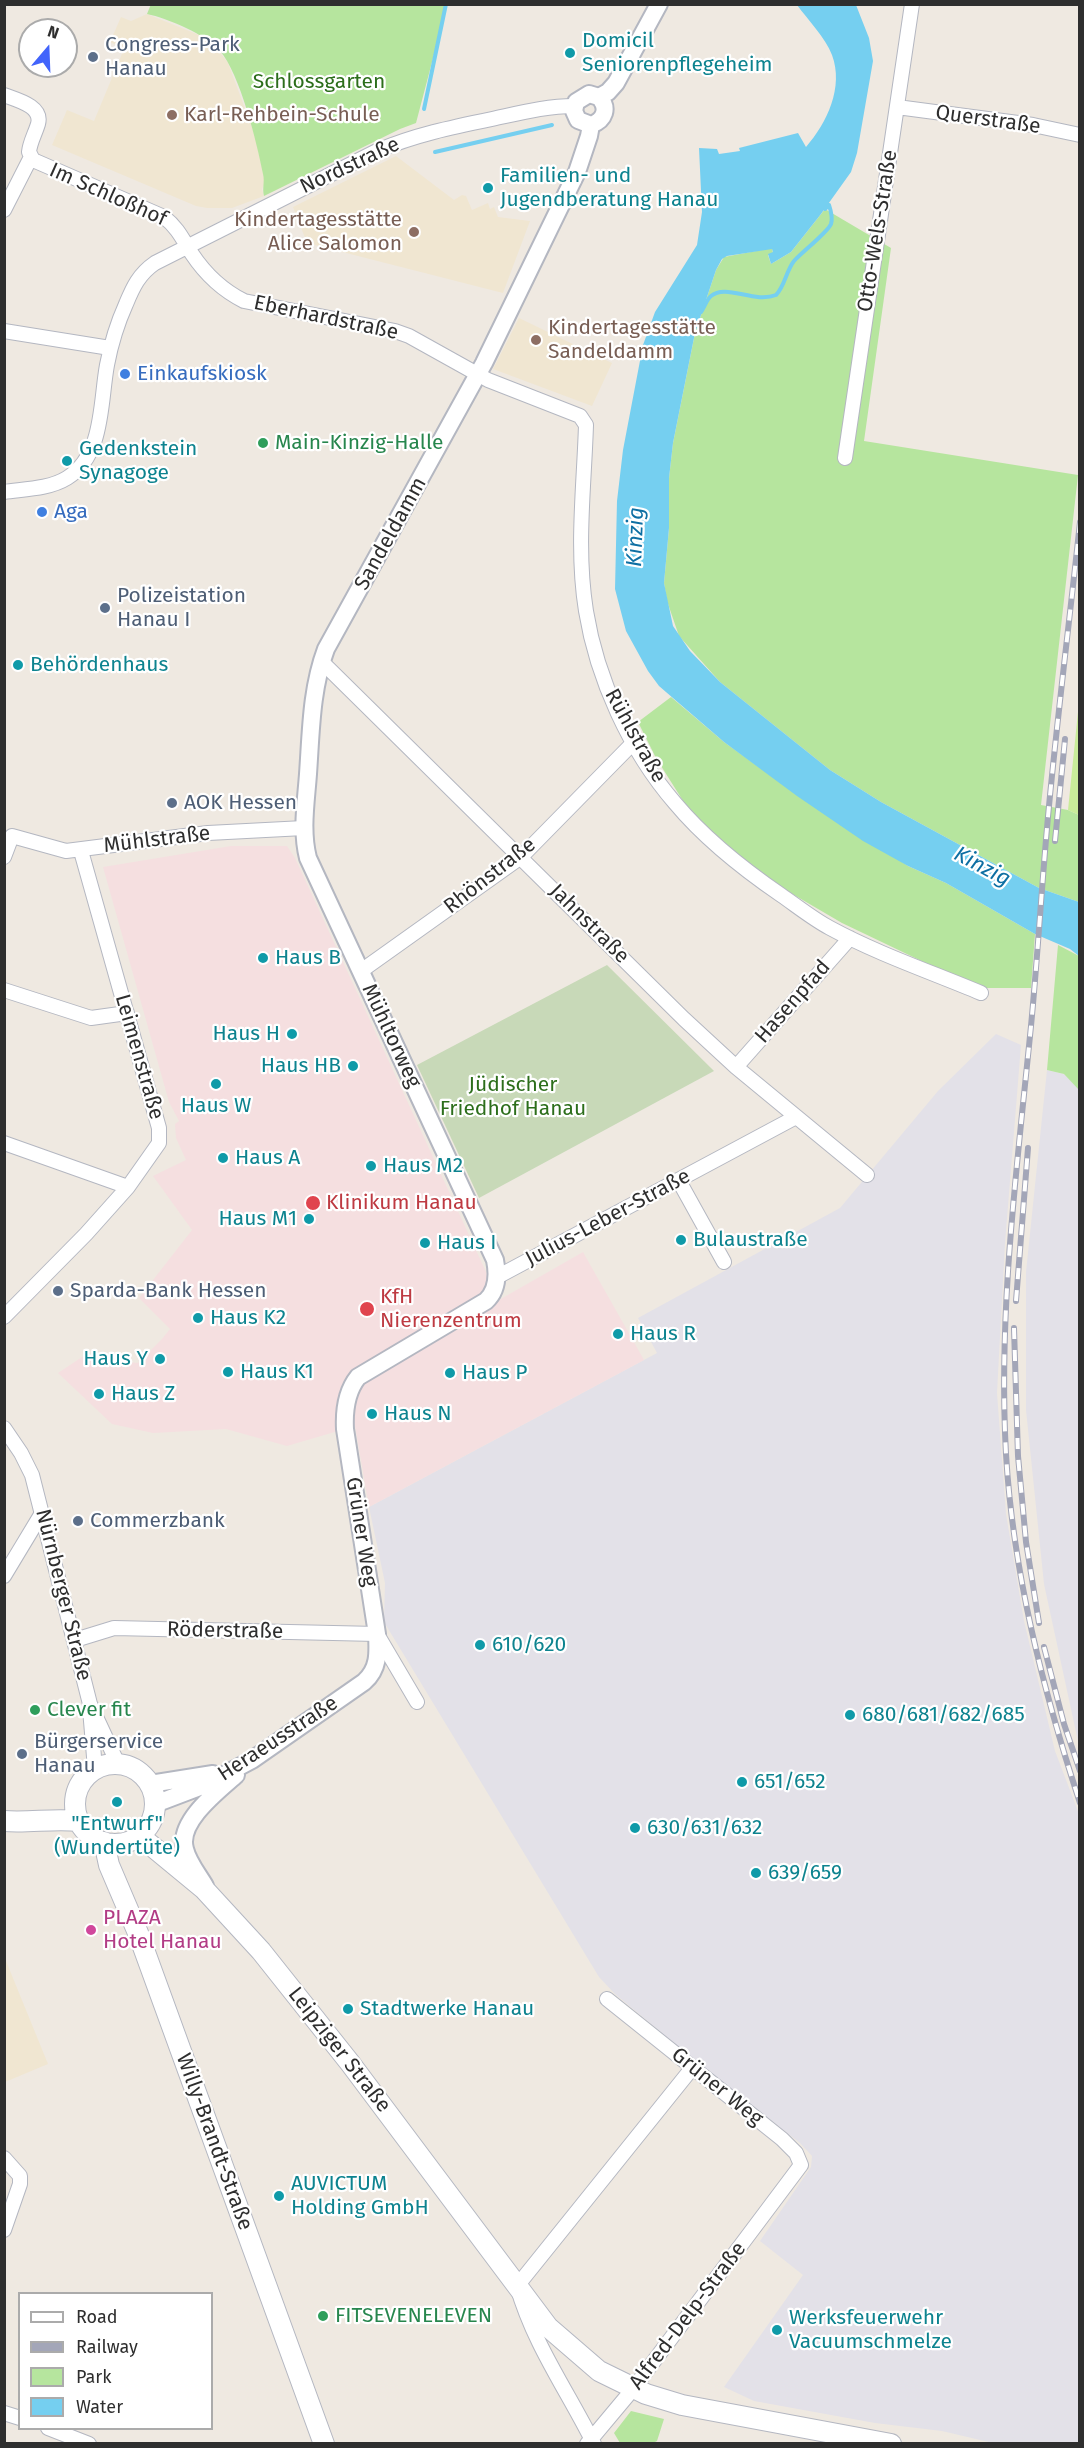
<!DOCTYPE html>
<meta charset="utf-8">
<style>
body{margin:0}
#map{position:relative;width:1084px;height:2448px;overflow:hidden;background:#efe9e1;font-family:"Fira Sans",sans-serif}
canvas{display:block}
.frame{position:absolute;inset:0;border:6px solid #2e2e2e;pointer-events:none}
.legend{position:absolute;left:18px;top:2292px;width:195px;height:138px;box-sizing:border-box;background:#fff;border:2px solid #ababab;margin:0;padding:8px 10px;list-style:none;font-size:18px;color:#2e2e2e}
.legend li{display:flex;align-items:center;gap:12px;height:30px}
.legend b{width:30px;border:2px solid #ababab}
.north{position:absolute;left:18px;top:18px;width:60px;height:60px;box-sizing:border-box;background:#fff;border:2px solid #ababab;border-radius:50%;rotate:19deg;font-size:16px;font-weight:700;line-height:24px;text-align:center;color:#2e2e2e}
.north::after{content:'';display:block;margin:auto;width:21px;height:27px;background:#4264fb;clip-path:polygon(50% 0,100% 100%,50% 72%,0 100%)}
</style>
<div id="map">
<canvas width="1084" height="2448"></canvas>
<div class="frame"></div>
<ul class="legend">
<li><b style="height:8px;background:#fff"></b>Road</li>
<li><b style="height:8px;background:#a3a6b8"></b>Railway</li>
<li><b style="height:16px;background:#b6e59e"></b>Park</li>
<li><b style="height:16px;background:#75cff0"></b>Water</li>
</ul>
<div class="north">N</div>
</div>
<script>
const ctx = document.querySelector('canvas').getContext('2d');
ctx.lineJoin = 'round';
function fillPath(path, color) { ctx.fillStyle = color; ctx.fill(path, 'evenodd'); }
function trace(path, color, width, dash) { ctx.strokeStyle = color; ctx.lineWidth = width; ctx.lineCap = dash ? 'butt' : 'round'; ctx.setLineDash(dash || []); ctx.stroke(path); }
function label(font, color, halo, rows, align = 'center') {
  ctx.font = font + ' "Fira Sans",sans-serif'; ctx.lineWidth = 4.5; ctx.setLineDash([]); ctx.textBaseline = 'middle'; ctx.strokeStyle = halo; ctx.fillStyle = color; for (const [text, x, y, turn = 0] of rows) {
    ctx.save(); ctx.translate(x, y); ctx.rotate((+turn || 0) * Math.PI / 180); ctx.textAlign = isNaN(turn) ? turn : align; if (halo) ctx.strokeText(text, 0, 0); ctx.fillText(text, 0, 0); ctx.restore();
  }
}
const industrial = new Path2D(`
 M996,1034L1021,1045L1005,1243L997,1393L1006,1514L1024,1621L1055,1751L1079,1814V2443H993L942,2431L875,2423L754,2401L724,2387L803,2275L760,2241L811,2167L812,2156L800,2143L697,2062L615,1994L599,1977L384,1622L385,1583L369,1507L657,1353L638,1318L840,1208L938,1091Z
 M1047,1070L1064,1074L1080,1090L1079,1746L1044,1584L1026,1410V1272Z`);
const education = new Path2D(`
 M147,14L199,35L215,46L228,63L256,138L265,182L262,189L264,196L232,208H207L196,206L52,145L67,110L94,121L124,49L110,42L121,17L131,21Z
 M396,156L454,200L462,195L466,196L472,210L488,203L490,209L494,207L498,217L530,221L503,293L307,243L293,207Z
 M519,318L612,363L592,406L493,369Z
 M4,1956L48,2064L5,2082H4Z`);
const medical = new Path2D(`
 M231,846H287L295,858L499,1300L583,1252L644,1360L369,1507L355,1426L287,1446L226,1429L153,1433L112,1424L58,1373L82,1357L138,1363L162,1339L170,1329L139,1298L192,1230L153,1176L186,1160L176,1138L175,1124L179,1121L169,1102L103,867Z`);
const green = new Path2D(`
 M151,4H447V5L416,123L400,129L264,196C262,188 265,182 263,174C257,143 240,74 220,51C207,35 167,18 147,14Z
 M825,209L891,248L864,441L1078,475L1041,805L1068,810L1079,815V902L1039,888L881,802L830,770L720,682L679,636L667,601L664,583L669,528V478L673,443L695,333L716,270L724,257L772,248L773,253L768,255L771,264L791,252Z
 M671,697L724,742L756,765L908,866L946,883L1035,934L1031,988H978L842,923L777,885L719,840L685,804L656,758L638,722Z
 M1058,945L1079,956V1090L1064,1074L1047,1070Z
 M631,2411L664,2419L657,2441L653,2443H620L614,2433Z`);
const cemetery = new Path2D(`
 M607,965L714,1071L479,1198L417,1065Z`);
const pitch = new Path2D(`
 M1079,702L1080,815H1079L1068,810Z`);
const water = new Path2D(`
 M797,5H856L869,38L873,61L857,153L851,172L821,214L791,252L771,264L768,254L773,252L772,249L727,256L722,259L716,270L695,333L673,443L669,478V528L664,583L673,626L690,651L720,682L830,770L881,802L1039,888L1079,902V956L1070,949L1035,934L946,883L908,866L863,841L797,796L724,742L659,686L648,671L626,631L615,589L617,501L623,450L643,345L655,312L697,245L702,212L699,148L717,149L719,154L740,151L739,148L798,133L806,147C827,123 844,87 832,55C825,37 808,20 797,5Z`);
const stream = new Path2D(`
 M424,109L446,4
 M435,152L552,125
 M701,312C704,308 707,299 711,296C726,283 754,304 776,295C785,286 786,271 794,261C802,252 828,232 831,224C833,218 831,211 829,205L825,209`);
const minor = new Path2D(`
 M4,95C17,100 43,106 38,124C35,134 30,142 29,152L33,160L164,217C178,228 183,240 192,254C206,275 222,290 244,301L395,331L409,336L488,380L580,416L586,425C584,488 576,549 586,611C597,679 630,751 675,803C705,839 743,869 781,895C797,906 813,919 830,928C878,954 931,972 981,993
 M897,107L1033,125L1080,135
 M4,210L31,157
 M4,331L110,348
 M845,458L912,4
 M4,492C25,489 49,489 67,478C104,455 100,403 107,365C111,344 117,324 126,304C133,287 139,274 155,263L377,151C414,135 453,127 492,119C520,113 547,106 574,106
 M322,662L684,1019L736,1067L867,1175
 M4,857L12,836L66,851L208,833L304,828
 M361,971L521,857L634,742
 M4,990L91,1018L127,1013
 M736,1067L850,938
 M4,1143L128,1187
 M679,1181L724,1262
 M497,1277L796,1117
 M4,1317L86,1234L128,1187L159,1143V1128L81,851
 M4,1428L21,1453L32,1475L90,1704L118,1764
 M4,1576L42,1513
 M75,1640L114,1628L377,1634L417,1702
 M90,1709L95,1769
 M4,2158L20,2176V2184L4,2230
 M4,2413L20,2418
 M48,2428L89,2444
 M587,2444L633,2389L801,2165L796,2153L782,2139L607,1999
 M594,2444C567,2390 534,2345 517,2286L693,2067`);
const tertiary = new Path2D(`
 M599,97C609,108 605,120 591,125L578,120L574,111L576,102L589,94L599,97L608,92L616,83L659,4
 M150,1784L213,1774
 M155,1804L205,1785L252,1760L364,1682C379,1669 378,1653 377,1634L345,1429C344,1410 346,1392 358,1377L486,1301C498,1290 498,1275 495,1260L308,858C301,831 306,802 308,774C311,732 311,689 326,649L484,363L577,172L589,136L591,125
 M205,1886C198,1874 188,1862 185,1849C177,1822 218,1791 236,1775`);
const secondary = new Path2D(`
 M75 1804a40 40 0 1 1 80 0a40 40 0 1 1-80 0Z
 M4,1821C30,1823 54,1818 79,1821
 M137,1837L147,1842L204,1889L261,1951L350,2063L548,2327L599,2371L646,2394L682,2405L891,2444
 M104,1842L109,1865L138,1933L324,2444`);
const rail = new Path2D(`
 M1080,522C1070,617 1058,711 1049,806C1042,879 1038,953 1031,1026C1017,1168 998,1311 1006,1454C1013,1573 1043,1690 1080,1803
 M1055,841L1065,739
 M1016,1301L1028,1148
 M1014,1328L1018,1456L1026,1542L1039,1623
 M1044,1647L1064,1724L1080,1771`);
const markers = [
 [570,53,6,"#0f9aa8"],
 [93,57,6,"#5c6f8a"],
 [172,115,6,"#8d6e63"],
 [488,188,6,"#0f9aa8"],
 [414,232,6,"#8d6e63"],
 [536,340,6,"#8d6e63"],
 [125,374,6,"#3f7fe0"],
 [263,443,6,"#2e9e5b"],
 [67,461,6,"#0f9aa8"],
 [42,512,6,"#3f7fe0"],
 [105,608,6,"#5c6f8a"],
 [18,665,6,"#0f9aa8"],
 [172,803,6,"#5c6f8a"],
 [263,958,6,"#0f9aa8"],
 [292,1034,6,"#0f9aa8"],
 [353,1066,6,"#0f9aa8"],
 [216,1084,6,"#0f9aa8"],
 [223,1158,6,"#0f9aa8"],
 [371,1166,6,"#0f9aa8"],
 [313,1203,8,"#e0444e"],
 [309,1219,6,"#0f9aa8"],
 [681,1240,6,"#0f9aa8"],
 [425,1243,6,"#0f9aa8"],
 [58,1291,6,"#5c6f8a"],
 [367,1309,8,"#e0444e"],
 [198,1318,6,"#0f9aa8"],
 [618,1334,6,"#0f9aa8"],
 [160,1359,6,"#0f9aa8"],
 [228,1372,6,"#0f9aa8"],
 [450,1373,6,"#0f9aa8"],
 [99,1394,6,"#0f9aa8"],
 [372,1414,6,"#0f9aa8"],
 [78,1521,6,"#5c6f8a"],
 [480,1645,6,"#0f9aa8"],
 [35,1710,6,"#2e9e5b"],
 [850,1715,6,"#0f9aa8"],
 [22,1754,6,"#5c6f8a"],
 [742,1782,6,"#0f9aa8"],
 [117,1802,6,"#0f9aa8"],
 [635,1828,6,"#0f9aa8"],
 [756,1873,6,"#0f9aa8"],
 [91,1930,6,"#d1479c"],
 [348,2009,6,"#0f9aa8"],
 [279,2196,6,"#0f9aa8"],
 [323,2316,6,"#2e9e5b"],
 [777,2330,6,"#0f9aa8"]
];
const cultureNames = [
 ["Domicil",582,41],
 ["Seniorenpflegeheim",582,65],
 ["Familien- und",500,176],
 ["Jugendberatung Hanau",500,200],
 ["Gedenkstein",79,449],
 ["Synagoge",79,473],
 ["Behördenhaus",30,665],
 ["Haus B",275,958],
 ["Haus H",280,1034,"right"],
 ["Haus HB",341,1066,"right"],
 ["Haus W",216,1106,"center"],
 ["Haus A",235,1158],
 ["Haus M2",383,1166],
 ["Haus M1",297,1219,"right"],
 ["Bulaustraße",693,1240],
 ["Haus I",437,1243],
 ["Haus K2",210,1318],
 ["Haus R",630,1334],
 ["Haus Y",148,1359,"right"],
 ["Haus K1",240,1372],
 ["Haus P",462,1373],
 ["Haus Z",111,1394],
 ["Haus N",384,1414],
 ["610/620",492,1645],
 ["680/681/682/685",862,1715],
 ["651/652",754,1782],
 ["\"Entwurf\"",117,1824,"center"],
 ["(Wundertüte)",117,1848,"center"],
 ["630/631/632",647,1828],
 ["639/659",768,1873],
 ["Stadtwerke Hanau",360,2009],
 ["AUVICTUM",291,2184],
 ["Holding GmbH",291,2208],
 ["Werksfeuerwehr",789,2318],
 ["Vacuumschmelze",789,2342]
];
const serviceNames = [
 ["Congress-Park",105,45],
 ["Hanau",105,69],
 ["Polizeistation",117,596],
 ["Hanau I",117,620],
 ["AOK Hessen",184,803],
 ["Sparda-Bank Hessen",70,1291],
 ["Commerzbank",90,1521],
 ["Bürgerservice",34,1742],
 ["Hanau",34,1766]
];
const parkNames = [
 ["Schlossgarten",319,82],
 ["Jüdischer",513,1085],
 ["Friedhof Hanau",513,1109]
];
const educationNames = [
 ["Karl-Rehbein-Schule",184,115],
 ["Kindertagesstätte",402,220,"right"],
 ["Alice Salomon",402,244,"right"],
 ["Kindertagesstätte",548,328],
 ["Sandeldamm",548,352]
];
const streetNames = [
 ["Querstraße",988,120,8],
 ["Nordstraße",350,166,-25],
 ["Im Schloßhof",108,195,24],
 ["Otto-Wels-Straße",878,231,-81],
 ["Eberhardstraße",326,318,12],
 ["Sandeldamm",391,534,-61],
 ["Rühlstraße",635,736,61],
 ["Mühlstraße",157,840,-7],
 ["Rhönstraße",490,876,-38],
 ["Jahnstraße",589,924,45],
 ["Hasenpfad",793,1002,-49],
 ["Mühltorweg",391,1036,65],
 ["Leimenstraße",139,1057,74],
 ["Julius-Leber-Straße",608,1218,-28],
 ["Grüner Weg",361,1532,81],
 ["Nürnberger Straße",63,1595,76],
 ["Röderstraße",225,1631,1],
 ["Heraeusstraße",278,1739,-33],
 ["Leipziger Straße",339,2050,52],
 ["Grüner Weg",717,2087,39],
 ["Willy-Brandt-Straße",214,2142,70],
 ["Alfred-Delp-Straße",688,2316,-53]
];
const shopNames = [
 ["Einkaufskiosk",137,374],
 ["Aga",54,512]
];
const leisureNames = [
 ["Main-Kinzig-Halle",275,443],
 ["Clever fit",47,1710],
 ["FITSEVENELEVEN",335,2316]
];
const healthNames = [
 ["Klinikum Hanau",326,1203],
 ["KfH",380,1297],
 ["Nierenzentrum",380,1321]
];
const hotelNames = [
 ["PLAZA",103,1918],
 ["Hotel Hanau",103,1942]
];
const waterNames = [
 ["Kinzig",636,537,-88],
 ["Kinzig",982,867,28]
];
fillPath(industrial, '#e3e1e8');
fillPath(education, '#f0e6d1');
fillPath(medical, '#f5dfe0');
fillPath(green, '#b6e59e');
fillPath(cemetery, '#c8d9b8');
fillPath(pitch, '#c9ec9a');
fillPath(water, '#75cff0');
trace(stream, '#75cff0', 4);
trace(minor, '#b4b7c1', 16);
trace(tertiary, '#b4b7c1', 20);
trace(secondary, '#b4b7c1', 22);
trace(minor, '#fff', 14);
trace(tertiary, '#fff', 16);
trace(secondary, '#fff', 20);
trace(rail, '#a3a6b8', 6);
trace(rail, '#fff', 4, [11]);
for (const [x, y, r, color] of markers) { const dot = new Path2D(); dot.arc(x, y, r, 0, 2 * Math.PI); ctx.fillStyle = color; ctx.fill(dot); trace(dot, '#fff', 2); }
label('21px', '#0d838f', '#fff', cultureNames, 'left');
label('21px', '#4e5e75', '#fff', serviceNames, 'left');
label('21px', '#2c6e1b', '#fff', parkNames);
label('21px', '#785e54', '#fff', educationNames, 'left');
label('21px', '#2e2e2e', '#fff', streetNames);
label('21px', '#366cbe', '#fff', shopNames, 'left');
label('21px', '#27864d', '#fff', leisureNames, 'left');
label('21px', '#be3a42', '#fff', healthNames, 'left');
label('21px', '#b23c85', '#fff', hotelNames, 'left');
label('italic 22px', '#0d6fa3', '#fff', waterNames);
</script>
